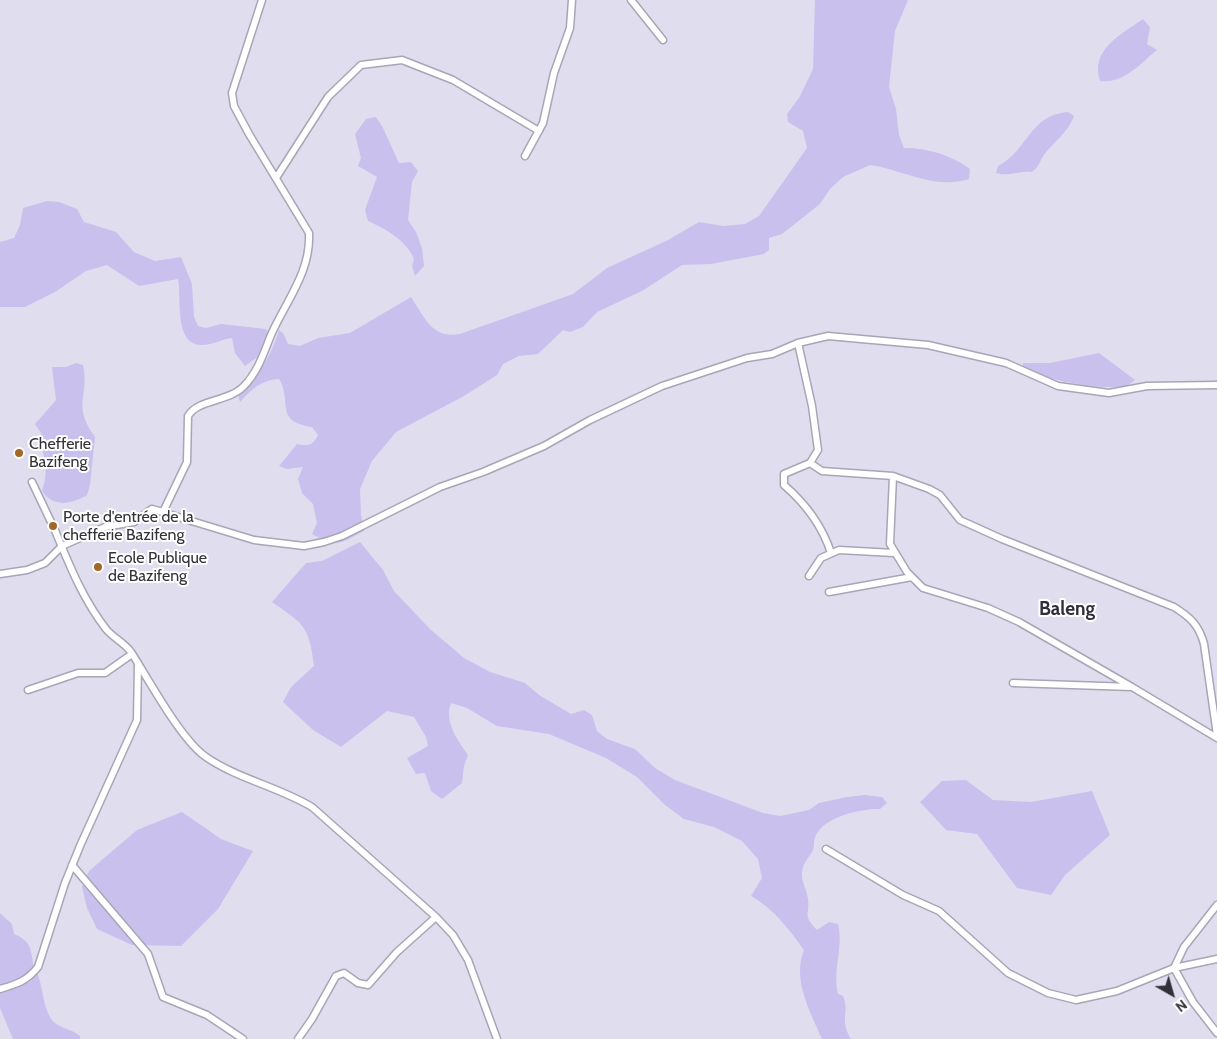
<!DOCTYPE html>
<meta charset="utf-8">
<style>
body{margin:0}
#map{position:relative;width:1217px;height:1039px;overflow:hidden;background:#e0ddef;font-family:Cabin,sans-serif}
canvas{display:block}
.north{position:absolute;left:1147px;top:969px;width:50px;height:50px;-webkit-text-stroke:4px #fff;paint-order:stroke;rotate:142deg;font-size:14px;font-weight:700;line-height:20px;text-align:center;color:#333138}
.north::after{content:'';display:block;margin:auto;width:18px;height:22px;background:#333138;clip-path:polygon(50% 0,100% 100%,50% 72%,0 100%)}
</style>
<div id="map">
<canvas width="1217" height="1039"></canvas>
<div class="north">N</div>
</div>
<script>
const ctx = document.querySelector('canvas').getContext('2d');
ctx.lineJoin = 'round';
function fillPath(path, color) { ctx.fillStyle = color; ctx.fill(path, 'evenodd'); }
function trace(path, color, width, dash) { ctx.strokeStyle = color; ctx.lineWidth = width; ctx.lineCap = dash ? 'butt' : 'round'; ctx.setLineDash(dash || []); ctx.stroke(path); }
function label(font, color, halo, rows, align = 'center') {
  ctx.font = font + ' Cabin,sans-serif'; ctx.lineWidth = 4; ctx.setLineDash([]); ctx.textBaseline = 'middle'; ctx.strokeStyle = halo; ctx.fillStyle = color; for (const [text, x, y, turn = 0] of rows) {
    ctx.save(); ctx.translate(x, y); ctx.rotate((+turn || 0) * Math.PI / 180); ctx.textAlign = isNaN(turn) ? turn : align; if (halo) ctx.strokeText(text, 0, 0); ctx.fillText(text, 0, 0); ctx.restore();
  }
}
const green = new Path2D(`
 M815,0H908L895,31L889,87L896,109L899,135L904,148C928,148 951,155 970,169L969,179C934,190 904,170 870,165L843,177L830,189L820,204L782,234L769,238V250L764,254L711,264L682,265L642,291L597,312L583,327L570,332L563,330L538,354L519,356L503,364L497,375L464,396L396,432L372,461L360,489L361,515L364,531C339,544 339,548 312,534L317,523L313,504L302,493L298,479L303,467L287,469L279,466L297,444C308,446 313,446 318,435L312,427C273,421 293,402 279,379C261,380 252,389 240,402L237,391C259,377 272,354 279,330L283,333L288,344L300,346L318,338L350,333L411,297C425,318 432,339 460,334L573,294L607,268L668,240L699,222L723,226L745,224L759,216L807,148L803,131L788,122L787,114L799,98L813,69Z
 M1143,19L1150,27L1147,44L1157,50C1140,64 1123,84 1100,81C1090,50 1120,35 1143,19Z
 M1068,112L1074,116C1068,133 1054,141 1044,155C1039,162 1039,167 1032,172C1019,170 1009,177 996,173L998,166C1028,151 1029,115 1068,112Z
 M376,117L383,128L399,163L411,162L418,171L412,182L408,220L416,232L422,248L424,266L415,276L412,266L414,259C406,240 386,229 368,221L365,210L377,177L358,166L361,158L355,134L366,119Z
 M47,201L59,202L77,209L84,222L116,232L134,252L155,261L181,257L192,284L194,317L198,326L206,328L221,324L266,329L269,334L259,356L245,366L235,353L232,338C222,339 213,345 202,345C173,345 182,297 178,279L139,286L107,265L86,271L55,292L25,307H0V242L14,238L20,225L23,208Z
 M1099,353L1135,380C1132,382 1128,386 1125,386C1103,391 1044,379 1023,370V363H1050Z
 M76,363L83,365C90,397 71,404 95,437L90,485L87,495C72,504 53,508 42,491C51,465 41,457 41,433L35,424L56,400L52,367H66Z
 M360,542L383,570L394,591L430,629L464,658L490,672L525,683L539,695L571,714L584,710L592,715L597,731L607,739L635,749L655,768L675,780L763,813L780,816L809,810L819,803L847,797L865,795L882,797L887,803L880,809C860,809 824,816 815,837C813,842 815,848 812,852C807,860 803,863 802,873C801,881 807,890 808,899C810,916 802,914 817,930L829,922L838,924C844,947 832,971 838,994L843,996C850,1012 839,1020 851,1039H822C810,1011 792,980 804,950C788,928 775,910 751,896L762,878L758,859L742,841L714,827L684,819L665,805L637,777L606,758L549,734L497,726L467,708L451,703C444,722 457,739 468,755L464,766L462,783L442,799L431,791L425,773L416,774L407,758L428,746L426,737L414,717L387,711L341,747L313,730L283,702L291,687L314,666C309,626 304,624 272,602L306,563L322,561Z
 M966,780L993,800L1031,802L1092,791L1110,835L1065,875L1051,895L1017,888L977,834L946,830L920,802L942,781Z
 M182,812L221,839L253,851L218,909L181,946L132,945L97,929L87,908L82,887L89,871L137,830Z
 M0,903V913L12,924L14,934C33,942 30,950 34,967L27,976L0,985Z
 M37,973C44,988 42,1011 55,1023C62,1029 72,1029 80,1036V1039H13L0,1008V991L30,982Z`);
const minor = new Path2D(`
 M631,0L663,40
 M525,156L543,123L554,73L570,28L572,0
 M276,178L328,97L361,65L402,60L453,80L539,131
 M798,343L812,406L818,450L810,463L784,474V485C806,504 822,525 831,553
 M810,463L822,471L893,476L929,489L940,495L960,520L1002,539L1174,607C1190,617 1199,625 1204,644L1217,735
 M893,476L890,544L907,572L923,588L988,608L1019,622L1132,687
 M32,482L52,524
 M152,509L254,540L304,546L324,542L342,536L440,487L483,472L544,446L590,420L662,386L747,358L772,354L798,343L828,336L928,345L1006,363L1058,386L1109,393L1147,386L1217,385
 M54,528C69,564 82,598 106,629C113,638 124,642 131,652C149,680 181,740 206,757C238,779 279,787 312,807L436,917L453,935L468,960L497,1039
 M0,574L27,570L45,563L62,546L105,527L134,522L152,509L163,512L187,462L188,416C198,399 229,402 244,386C258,372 264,352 271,335C286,301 311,272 309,233L249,134L234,106L232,93L262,0
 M809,576L821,558L839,550L894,553
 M829,592L912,577
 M1013,683L1132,687L1217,738
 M28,690L78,673H105L132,654
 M826,849L903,895L939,911L1008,973L1048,993L1076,1000L1117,991L1174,968L1217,959
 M72,865L148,954L163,997L207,1015L243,1039
 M1217,905L1184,947L1174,968L1193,1002L1217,1033
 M0,989C17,984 27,981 38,967L65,883L80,846L137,720L138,665
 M298,1039L312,1019L336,976L344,973L358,983L368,985L397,952L436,917`);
const markers = [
 [19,453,5,"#a26827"],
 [53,526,5,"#a26827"],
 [98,567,5,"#a26827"]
];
const poiNames = [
 ["Chefferie",29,444],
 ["Bazifeng",29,462],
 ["Porte d'entrée de la",63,517],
 ["chefferie Bazifeng",63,535],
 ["Ecole Publique",108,558],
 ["de Bazifeng",108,576]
];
const quarterNames = [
 ["Baleng",1067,609]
];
fillPath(green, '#c9c0ee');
trace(minor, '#a8a5b6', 9);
trace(minor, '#fff', 6);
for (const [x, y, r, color] of markers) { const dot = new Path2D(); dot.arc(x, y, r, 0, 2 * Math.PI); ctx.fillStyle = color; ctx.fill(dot); trace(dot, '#fff', 2); }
label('16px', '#333138', '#fff', poiNames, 'left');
label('bold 19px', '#302e3b', '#fff', quarterNames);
</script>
